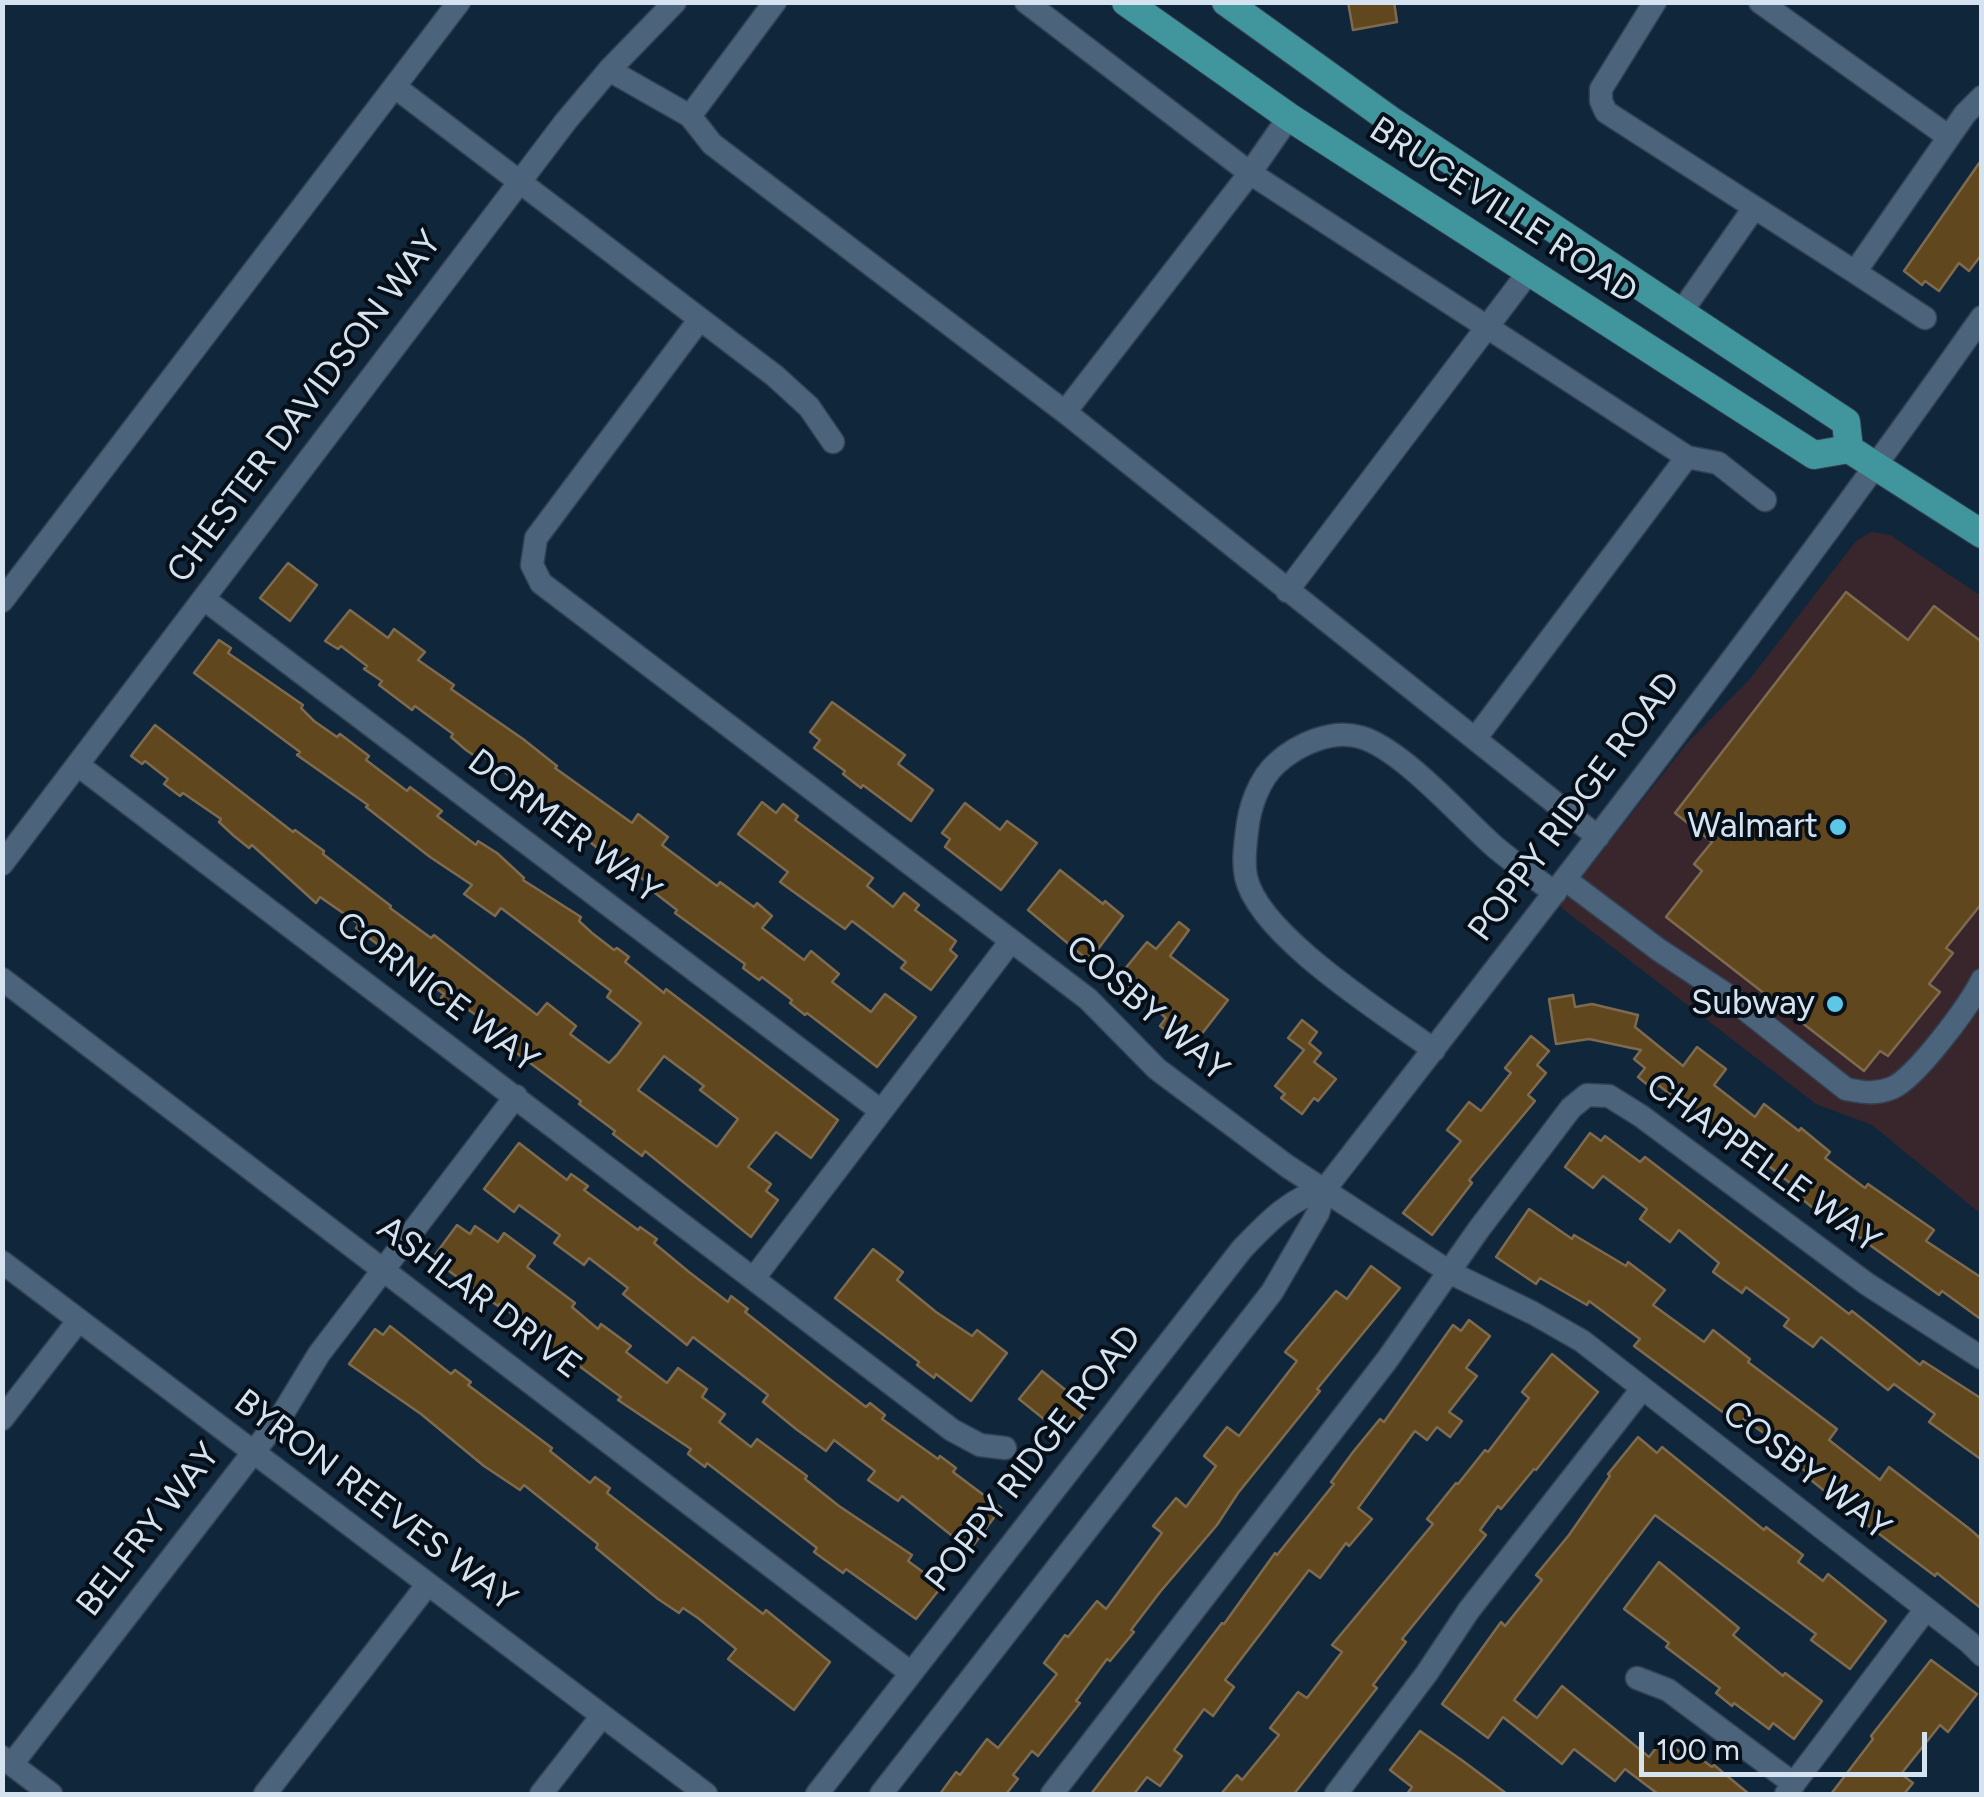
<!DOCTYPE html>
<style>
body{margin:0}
#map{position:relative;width:1984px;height:1797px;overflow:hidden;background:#10263b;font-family:Figtree,sans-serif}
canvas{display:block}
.frame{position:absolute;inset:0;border:5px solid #d5e3f0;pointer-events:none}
.scale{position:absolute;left:1639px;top:1732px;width:288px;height:45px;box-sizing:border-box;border:5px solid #d5e3f0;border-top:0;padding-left:12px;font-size:30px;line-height:35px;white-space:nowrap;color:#d5e3f0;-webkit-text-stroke:8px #060f18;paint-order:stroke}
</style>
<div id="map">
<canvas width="1984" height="1797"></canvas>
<div class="frame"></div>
<div class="scale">100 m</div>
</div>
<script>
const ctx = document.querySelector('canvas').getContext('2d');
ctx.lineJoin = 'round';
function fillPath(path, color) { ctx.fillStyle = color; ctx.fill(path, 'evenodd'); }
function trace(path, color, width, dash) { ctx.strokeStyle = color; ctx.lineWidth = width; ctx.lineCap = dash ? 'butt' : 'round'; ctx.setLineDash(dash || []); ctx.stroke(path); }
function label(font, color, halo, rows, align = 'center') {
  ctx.font = font + ' Figtree,sans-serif'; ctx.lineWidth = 8; ctx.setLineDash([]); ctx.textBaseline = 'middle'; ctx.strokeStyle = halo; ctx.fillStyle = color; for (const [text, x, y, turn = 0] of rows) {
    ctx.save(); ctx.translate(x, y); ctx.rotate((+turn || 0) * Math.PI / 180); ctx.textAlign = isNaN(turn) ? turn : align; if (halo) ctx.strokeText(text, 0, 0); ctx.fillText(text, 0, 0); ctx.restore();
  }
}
const commercial = new Path2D(`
 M1871,532L1890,535L1981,596V1214L1872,1125L1816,1104L1559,906L1689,741L1750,679L1856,541Z`);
const building = new Path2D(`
 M1348,2H1394L1397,22L1353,30Z
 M1982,159V254L1969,271L1959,263L1939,291L1925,281L1922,285L1904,271Z
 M288,563L317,585L290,621L260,598Z
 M1846,592L1908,640L1934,606L1982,642V903L1946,948L1953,953L1929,984L1940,992L1888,1056L1880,1051L1864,1071L1666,917L1702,871L1694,864L1712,842L1675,813Z
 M350,610L388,638L394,629L425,652L418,660L454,685L451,689L523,739L557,766L555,768L632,823L638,814L668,837L662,845L717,886L720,882L754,907L757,903L772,916L762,928L804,960L811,951L839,974L832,982L871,1012L885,994L916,1017L877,1067L807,1013L805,1015L790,1003L792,1000L762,977L759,980L743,968L745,964L675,913L677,910L655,893L657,890L621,863L618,865L590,842L592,839L554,812L551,816L519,788L522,785L482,755L479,759L466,750L451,737L453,734L415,706L412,710L379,685L382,681L364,669L367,666L341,646L338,649L325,641Z
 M219,640L231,648L228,653L303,705L301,708L314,721L337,737L340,734L369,756L366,760L407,791L410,787L442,811L437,816L476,845L478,841L497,853L524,878L523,880L581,917L579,921L592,933L614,950L617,948L629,957L625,962L664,993L666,989L838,1120L811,1158L776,1132L748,1167L771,1184L766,1191L778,1200L751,1237L645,1151L642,1156L613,1134L615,1131L579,1104L581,1101L510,1048L512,1046L497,1034L499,1031L460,1004L456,1009L441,998L444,994L421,978L423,974L389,953L356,928L359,924L320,897L316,903L252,845L249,848L234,836L219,822L221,819L183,793L180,796L164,784L168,779L145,761L142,764L131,756L155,725L293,832L295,830L324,851L323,854L391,906L390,908L431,938L434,935L537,1015L547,1003L576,1026L570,1034L609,1063L617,1055L641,1023L607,997L611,991L501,908L495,916L464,894L472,885L430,857L366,807L368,805L297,755L300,752L194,673ZM664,1056L704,1086L700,1090L738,1119L717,1147L638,1090Z
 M832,702L905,755L898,764L933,790L911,821L863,785L861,788L843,774L845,771L814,748L820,740L810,732Z
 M762,802L776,813L783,804L798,816L795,820L873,878L867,886L893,907L904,893L919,905L915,910L956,941L950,950L957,956L931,990L901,968L906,962L852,921L845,929L780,882L788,872L738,834Z
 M965,803L1000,830L1007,821L1037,843L1001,890L945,847L950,839L942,833Z
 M1060,870L1103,904L1105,901L1123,916L1089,961L1028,910Z
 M1179,922L1189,930L1170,956L1228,1000L1190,1049L1160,1026L1166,1018L1125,983L1131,976L1124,970L1147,942L1156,949Z
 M1573,995L1575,1007L1592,1004L1638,1015L1635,1027L1683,1066L1697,1047L1726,1069L1714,1085L1755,1117L1764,1104L1799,1131L1801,1128L1830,1152L1825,1158L1865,1188L1868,1184L1934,1230L1926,1241L1982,1278V1320L1942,1291L1939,1295L1820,1209L1818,1212L1802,1199L1805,1195L1765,1163L1763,1165L1658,1085L1654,1090L1638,1077L1645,1068L1634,1059L1641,1050L1589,1039L1556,1044L1549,999Z
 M1302,1020L1317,1032L1309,1043L1321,1053L1314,1062L1336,1079L1318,1101L1314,1098L1302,1114L1281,1098L1285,1094L1275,1086L1304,1050L1288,1038Z
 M1531,1036L1549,1051L1537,1065L1546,1073L1528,1095L1535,1101L1469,1180L1472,1183L1432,1235L1403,1213L1461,1141L1447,1130L1469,1102L1481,1111L1511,1073L1505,1068Z
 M1590,1133L1601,1141L1605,1136L1640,1162L1645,1157L1849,1314L1852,1311L1920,1365L1923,1361L1982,1399V1460L1929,1422L1935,1414L1894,1384L1888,1390L1821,1337L1813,1347L1784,1326L1789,1319L1746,1287L1742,1293L1713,1272L1719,1263L1679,1230L1670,1242L1640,1219L1647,1209L1603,1176L1593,1188L1565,1167Z
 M519,1143L567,1180L571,1174L588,1186L584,1190L638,1230L640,1227L657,1239L654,1243L689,1272L728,1302L731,1296L748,1309L745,1312L827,1377L866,1407L870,1403L885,1415L882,1419L938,1459L940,1456L956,1468L953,1472L1001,1508L970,1550L902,1496L898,1501L868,1480L875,1471L834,1440L826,1451L796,1429L763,1402L768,1395L693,1337L687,1345L623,1294L628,1288L589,1258L584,1265L554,1243L560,1235L519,1205L514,1212L484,1189Z
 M1529,1209L1572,1239L1574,1235L1626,1266L1628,1262L1665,1290L1653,1305L1704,1342L1713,1330L1750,1359L1748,1362L1837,1429L1829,1440L1880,1480L1889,1467L1971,1530L1982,1540V1609L1937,1573L1935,1576L1854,1515L1811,1480L1813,1477L1769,1444L1772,1439L1744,1419L1740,1425L1634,1346L1640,1339L1589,1301L1587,1305L1540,1278L1536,1284L1496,1257Z
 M457,1225L470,1234L475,1226L498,1242L504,1233L535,1256L527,1267L575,1303L572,1307L598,1329L601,1324L631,1346L626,1352L667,1383L678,1368L707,1389L702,1397L725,1414L719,1422L751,1447L757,1439L807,1476L805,1479L839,1506L912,1555L908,1561L942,1586L916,1619L846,1569L843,1573L814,1552L817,1548L707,1463L705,1467L688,1454L691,1449L618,1400L621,1397L567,1357L564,1360L549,1348L552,1344L499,1304L498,1306L432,1259Z
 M873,1249L903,1272L897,1280L936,1312L972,1336L977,1330L1007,1353L971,1401L936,1374L934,1378L917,1365L919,1362L835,1298Z
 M1371,1266L1400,1288L1317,1389L1320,1391L1238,1493L1217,1525L1160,1592L1131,1630L1134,1632L1110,1661L1107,1659L1076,1701L1080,1703L1038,1756L1032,1751L1013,1775L1018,1779L1006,1794H940L956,1772L960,1775L987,1739L998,1748L1057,1674L1044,1663L1065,1635L1068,1637L1097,1601L1106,1609L1162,1533L1153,1526L1176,1498L1186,1507L1216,1466L1204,1456L1227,1427L1239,1436L1297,1361L1285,1352L1336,1291L1347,1299Z
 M1469,1320L1490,1336L1466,1368L1477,1376L1449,1412L1462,1421L1450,1437L1437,1427L1427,1440L1415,1431L1358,1508L1372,1519L1349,1546L1346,1543L1320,1578L1309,1570L1225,1680L1234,1687L1213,1716L1204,1709L1174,1750L1182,1756L1160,1786L1147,1777L1134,1794H1091L1222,1623L1224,1624L1275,1553L1277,1555L1334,1484L1331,1482L1353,1452L1380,1419L1384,1422L1453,1325L1461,1331Z
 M390,1326L451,1374L455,1370L471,1382L468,1385L552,1448L550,1451L590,1483L595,1477L610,1488L607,1493L763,1614L766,1610L830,1662L794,1710L728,1659L736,1649L698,1618L683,1608L679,1613L658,1599L596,1548L598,1544L524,1485L520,1490L484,1466L421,1414L349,1364L375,1329L383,1335Z
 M1552,1354L1598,1392L1536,1470L1534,1469L1501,1509L1498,1506L1480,1530L1486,1535L1402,1639L1406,1642L1373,1685L1377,1688L1294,1794H1221L1237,1775L1242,1780L1279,1735L1270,1728L1298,1692L1307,1698L1342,1652L1332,1645L1433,1524L1427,1519L1456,1483L1458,1484L1485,1450L1488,1452L1529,1398L1522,1392Z
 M1042,1371L1088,1408L1065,1436L1019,1399Z
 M1638,1437L1657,1453L1662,1447L1764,1530L1766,1527L1803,1555L1798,1562L1823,1581L1828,1574L1886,1621L1850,1669L1811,1640L1816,1634L1655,1515L1514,1700L1537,1718L1562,1686L1649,1757L1663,1739L1684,1755L1688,1749L1712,1767L1714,1765L1749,1794H1658L1625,1769L1615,1781L1574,1749L1562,1764L1503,1717L1488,1738L1442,1704L1501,1622L1505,1626L1542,1580L1536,1575L1569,1535L1610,1476L1608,1474Z
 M1659,1562L1739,1628L1733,1635L1783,1676L1785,1673L1822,1701L1794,1739L1773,1723L1769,1729L1734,1703L1732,1706L1716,1693L1720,1688L1666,1647L1669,1643L1624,1609Z
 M1931,1660L1977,1694L1948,1732L1940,1725L1901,1774L1913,1783L1904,1794H1831L1873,1739L1871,1736Z
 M1420,1731L1463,1761L1507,1794H1407L1412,1787L1390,1770Z`);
const minor = new Path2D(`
 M775,2L690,116L712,144L1065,412L1598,837
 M1026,2L1250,173L1687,457L1718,463L1765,500
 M1655,2L1601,89V101L1606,112L1855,272L1965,114L1982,97
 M1760,2L1949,137
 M609,70L690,116
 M395,87L775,376L809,407L833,442
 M1855,272L1925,318
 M1682,311L1754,208
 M700,319L536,538L532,565L541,583L1088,999L1157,1069L1287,1166L1451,1273L1533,1313L1582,1341L1969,1642L1982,1655
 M1065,412L1250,173L1289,117
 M1287,591L1528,273
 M204,599L881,1111
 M2,601L459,2
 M1475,739L1687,457
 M78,765L952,1430L980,1445L1005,1448
 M2,864L566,121L609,70L675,2
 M1566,880L1659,950L1727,995L1846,1089C1862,1092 1875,1095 1892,1088C1915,1079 1970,1005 1982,980
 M2,979L911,1673
 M1434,1050C1385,1014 1259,936 1246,877C1243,862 1245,846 1247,831C1249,808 1259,779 1277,763C1298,744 1332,729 1360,737C1401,748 1461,817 1495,847C1514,863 1535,878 1555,893
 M2,1262L706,1794
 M754,1278L1011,941
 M2,1419L79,1320
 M1637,1678L1668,1690L1794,1784
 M2,1757L51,1794
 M12,1764L280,1418L319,1354L516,1096
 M265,1794L428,1584
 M541,1794L602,1716
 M817,1794L1242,1249C1267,1223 1290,1198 1325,1189
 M881,1794L1272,1292L1318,1213L1325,1189C1548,902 1772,615 1982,317
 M1052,1794L1387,1360L1479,1229L1571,1108L1587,1095L1609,1096L1641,1116L1867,1284L1982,1358
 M1336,1794L1427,1673L1469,1610L1642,1389
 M1786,1794L1926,1609`);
const major = new Path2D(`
 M1126,2L1289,117L1814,455L1849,449L1982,534
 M1226,2L1393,122L1846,422L1849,449`);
const markers = [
 [1838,827,10,"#5dc7e8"],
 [1835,1004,10,"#5dc7e8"]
];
const streetNames = [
 ["BRUCEVILLE ROAD",1503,211,33],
 ["CHESTER DAVIDSON WAY",305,407,-53],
 ["POPPY RIDGE ROAD",1575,807,-53],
 ["DORMER WAY",564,827,37],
 ["CORNICE WAY",437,993,37],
 ["COSBY WAY",1147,1009,41],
 ["CHAPPELLE WAY",1763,1164,36],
 ["ASHLAR DRIVE",479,1298,37],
 ["POPPY RIDGE ROAD",1034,1459,-52],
 ["COSBY WAY",1806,1471,38],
 ["BYRON REEVES WAY",375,1501,37],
 ["BELFRY WAY",149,1530,-52]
];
const poiNames = [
 ["Walmart",1818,827],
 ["Subway",1815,1004]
];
fillPath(commercial, '#39262c');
fillPath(building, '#61471d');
trace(building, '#7e6b4f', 2.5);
trace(minor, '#334253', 25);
trace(major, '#334253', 30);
trace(minor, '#4b637b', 22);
trace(major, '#41969e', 28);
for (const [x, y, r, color] of markers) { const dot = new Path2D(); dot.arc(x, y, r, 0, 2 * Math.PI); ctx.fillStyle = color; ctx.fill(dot); trace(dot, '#060f18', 4); }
label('35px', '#d5e3f0', '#060f18', streetNames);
label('35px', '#d5e3f0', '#060f18', poiNames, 'right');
</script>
